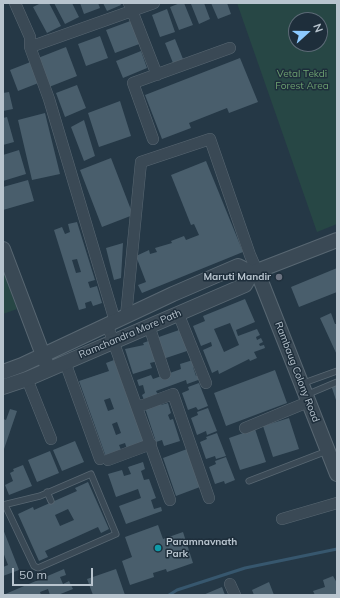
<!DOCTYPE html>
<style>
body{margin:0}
#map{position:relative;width:340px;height:598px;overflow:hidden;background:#253846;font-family:Mulish,sans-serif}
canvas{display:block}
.frame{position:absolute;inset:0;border:4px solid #b8c4ce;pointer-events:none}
.north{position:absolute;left:288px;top:12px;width:40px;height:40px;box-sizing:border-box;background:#1e2e3b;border:1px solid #5c6a76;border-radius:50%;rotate:69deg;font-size:11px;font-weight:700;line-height:16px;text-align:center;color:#b8c4ce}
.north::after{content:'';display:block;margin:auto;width:14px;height:18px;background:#8ccaff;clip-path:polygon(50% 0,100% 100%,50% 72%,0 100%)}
.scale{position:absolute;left:12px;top:568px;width:81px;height:18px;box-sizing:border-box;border:2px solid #b8c4ce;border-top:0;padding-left:5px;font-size:12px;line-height:14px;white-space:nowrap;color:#b8c4ce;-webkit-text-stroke:3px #1e2e3b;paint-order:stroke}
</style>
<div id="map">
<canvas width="340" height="598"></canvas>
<div class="frame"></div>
<div class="north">N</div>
<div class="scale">50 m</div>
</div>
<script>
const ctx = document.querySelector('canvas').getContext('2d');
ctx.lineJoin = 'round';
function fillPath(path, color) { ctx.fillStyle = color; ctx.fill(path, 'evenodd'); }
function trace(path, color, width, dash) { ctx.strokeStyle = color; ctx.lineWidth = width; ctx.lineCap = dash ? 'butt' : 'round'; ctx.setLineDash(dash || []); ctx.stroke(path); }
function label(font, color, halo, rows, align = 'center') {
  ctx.font = font + ' Mulish,sans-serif'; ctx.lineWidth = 3; ctx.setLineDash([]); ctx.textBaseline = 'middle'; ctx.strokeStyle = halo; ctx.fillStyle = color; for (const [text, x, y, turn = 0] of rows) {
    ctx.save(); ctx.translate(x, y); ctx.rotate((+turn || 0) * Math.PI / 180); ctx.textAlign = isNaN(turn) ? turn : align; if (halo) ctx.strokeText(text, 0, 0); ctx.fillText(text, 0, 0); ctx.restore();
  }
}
const green = new Path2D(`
 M237,3H337V224L317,232ZM296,20H320V44H296Z
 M3,269L17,309L3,314Z`);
const stream = new Path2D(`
 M169,595L177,590L245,568L337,549`);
const building = new Path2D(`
 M41,3H49L61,26L47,33L33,7Z
 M54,3H72L79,17L65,24Z
 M80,3H98L100,8L84,14Z
 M103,3H120L121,5L107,11Z
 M180,3H184L193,25L179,30L170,7Z
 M204,3L210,19L199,24L191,4Z
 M211,3H227L231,14L218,19Z
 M167,9L175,32L160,37L152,15Z
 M133,20L142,43L115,53L106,30Z
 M100,36L108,58L86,66L78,44Z
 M175,39L183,59L173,63L165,43Z
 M66,47L77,76L49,87L38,58Z
 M141,51L147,68L123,78L116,61Z
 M240,58L258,102L229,113L227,108L189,123L191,128L162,139L145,95Z
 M33,61L41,82L18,91L10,70Z
 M77,85L86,108L65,117L56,93Z
 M9,92L13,109L3,111V93Z
 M120,101L131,136L99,147L88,113Z
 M45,113L60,174L32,180L18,120Z
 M7,117L14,142L3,145V118Z
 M84,120L95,156L84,161L71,127Z
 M19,150L26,174L3,181V155Z
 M111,158L133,215L102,227L80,170Z
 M206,161L243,252L142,293L138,285L146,282L136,256L149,250L150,254L157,252L155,248L172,243L171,241L184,236L186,240L199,235L194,224L191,225L171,175Z
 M28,180L34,201L3,210V187Z
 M77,222L95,280L88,282L90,288L97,286L102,303L93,306L91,301L85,303L86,308L79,310L54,230L62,227L65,234L70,232L68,224ZM77,259L81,272L76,273L72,260Z
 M123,243L121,278L114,280L106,248Z
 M337,268V292L299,307L291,287Z
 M245,299L255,322L236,330L238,336L257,329L260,335L256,337L257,340L261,338L263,342L259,344L260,346L264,345L265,348L254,352L257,358L250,361L249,359L219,374L218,370L212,373L203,350L212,346L211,342L201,346L193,326L205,321L203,316ZM230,323L239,345L224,352L214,329Z
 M331,313L335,324H337V355L320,318Z
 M182,329L190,350L163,359L156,338Z
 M151,340L158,361L150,363L152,368L133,374L125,349L144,345L143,343Z
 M114,360L127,396L130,395L147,443L127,449L125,443L119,445L122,452L106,457L79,381L109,371L106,363ZM110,398L114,409L108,411L104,400ZM117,422L121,433L116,435L112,424Z
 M193,360L196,366L193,367L196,376L199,374L201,379L187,384L186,380L156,391L158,395L144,400L142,395L145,393L143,385L139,386L137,380L151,375L153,379L181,369L180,364Z
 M275,370L287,403L226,426L214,393Z
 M199,383L208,406L198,410L196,407L188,410L182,393L189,390L188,387Z
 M337,384V403L331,385Z
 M161,403V405L168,403L171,413L168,415L170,420L173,419L180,441L164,446L162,440L156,442L145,408Z
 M208,408L217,431L207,435L206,431L197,435L191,418L198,415L197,412Z
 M10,409L17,411L3,452V419L6,420Z
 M289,418L299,449L273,457L263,426Z
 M255,429L266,462L240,470L229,438Z
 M217,433L226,456L216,459L215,456L206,459L200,442L207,439L206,437Z
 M75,441L84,462L62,471L53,450Z
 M187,449L200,487L176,496L163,458Z
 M50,451L59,473L37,482L28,460Z
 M226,457L235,480L225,484L224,481L215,484L209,467L216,464L215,461Z
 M143,462L145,469L141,471L144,480L149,479L156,498L151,500L154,509L161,507L162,511L126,524L119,506L141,498L138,489L116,497L108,474L122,470L124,476L131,474L128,467Z
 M23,465L32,486L9,495L5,485L13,481L10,473L14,471L13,469Z
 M88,482L109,529L101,533L98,527L45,551L48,557L39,561L18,514L33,507L34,510L77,491L75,488ZM68,509L74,520L60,526L55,515Z
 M158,525L163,539L183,532L193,563L167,572L166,569L153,573L154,577L130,585L122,561L132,557L125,537Z
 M3,529L19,570L3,576V567L8,565L3,552Z
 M64,569L66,575L60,577L63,584L69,581L73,589L58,595H50L48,589L40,592L41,595H3Z
 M116,569L125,595H93L87,579Z
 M333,576L337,583V595H315L313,591L325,587L323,580Z
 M269,582L274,595H254L252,590Z
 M222,587L225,595H203Z`);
const service = new Path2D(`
 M301,384L337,371
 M306,395L337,382
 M249,481L327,451
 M47,492L51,501
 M3,505L40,496L91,474L116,534L38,568L34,566L5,505`);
const minor = new Path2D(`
 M15,3L30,37V47L154,3
 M129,3L157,75
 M30,47L49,99L115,321
 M153,139L133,83L230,48
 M178,313L206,383
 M126,316L141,162L210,139L250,255L257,271
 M107,324L170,500
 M149,326L165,374
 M65,362L100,459
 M27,379L51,439
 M138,407L173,394L209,498
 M245,428L308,402
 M108,460L151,444
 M282,519L337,503
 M230,584L235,595`);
const tertiary = new Path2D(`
 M3,249L46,363
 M257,271L337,474
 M3,372L22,365L173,294L238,266L252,273
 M3,387L27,379L245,285L252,273L257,271L337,240`);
const markers = [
 [279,277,4,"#6b7280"],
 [158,548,4,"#0f9aa8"]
];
const parkNames = [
 ["Vetal Tekdi",302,74],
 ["Forest Area",302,86]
];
const poiNames = [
 ["Maruti Mandir",271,277],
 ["Paramnavnath",166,542,"left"],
 ["Park",166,554,"left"]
];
const streetNames = [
 ["Ramchandra More Path",130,334,-23],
 ["Rambaug Colony Road",297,372,69]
];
fillPath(green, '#274745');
trace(stream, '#37576e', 3);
fillPath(building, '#495e6c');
trace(service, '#586772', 7);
trace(minor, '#586772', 12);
trace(tertiary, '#586772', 16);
trace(service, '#3a4955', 5.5);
trace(minor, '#3a4955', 11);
trace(tertiary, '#3a4955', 14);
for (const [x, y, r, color] of markers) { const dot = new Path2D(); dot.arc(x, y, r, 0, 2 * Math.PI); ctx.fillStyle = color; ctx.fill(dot); trace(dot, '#1e2e3b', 1.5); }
label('10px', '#6da170', '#1e2e3b', parkNames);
label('bold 10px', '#b8c4ce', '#1e2e3b', poiNames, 'right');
label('10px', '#b8c4ce', '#1e2e3b', streetNames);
</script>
